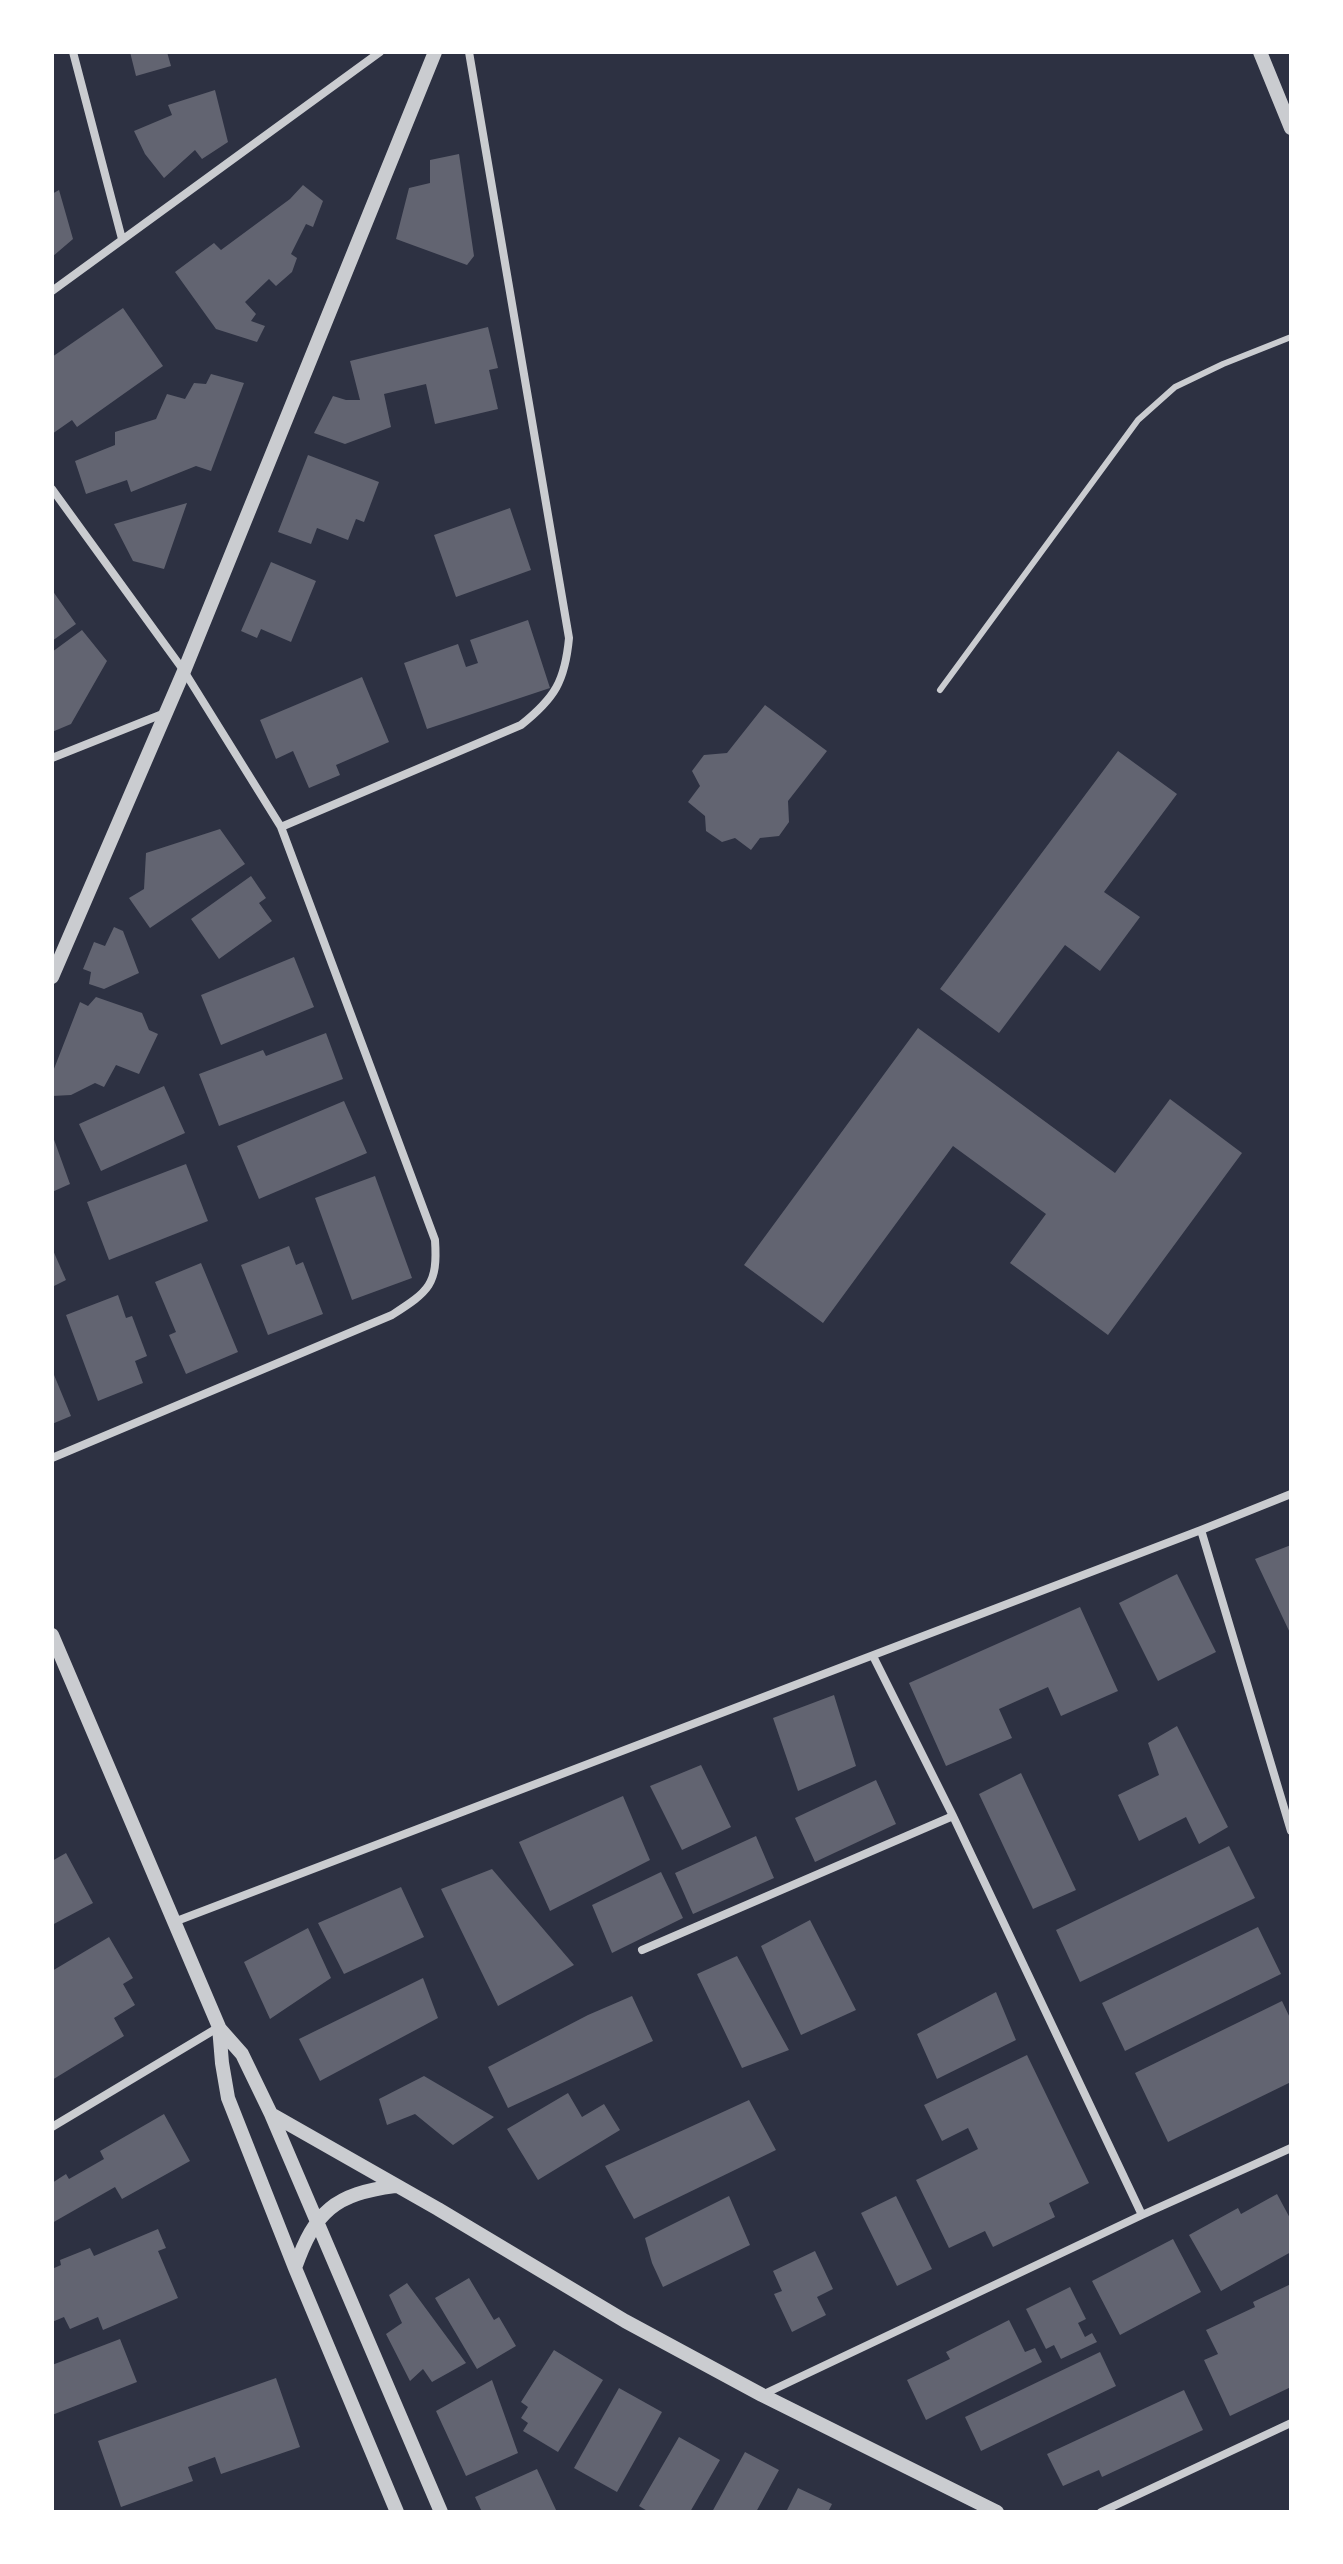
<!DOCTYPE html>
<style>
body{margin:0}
#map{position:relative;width:1343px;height:2564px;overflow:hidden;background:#2d3142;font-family:"Work Sans",sans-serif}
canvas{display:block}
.frame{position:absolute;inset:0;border:54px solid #fff;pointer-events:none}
</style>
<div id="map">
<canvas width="1343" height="2564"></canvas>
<div class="frame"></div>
</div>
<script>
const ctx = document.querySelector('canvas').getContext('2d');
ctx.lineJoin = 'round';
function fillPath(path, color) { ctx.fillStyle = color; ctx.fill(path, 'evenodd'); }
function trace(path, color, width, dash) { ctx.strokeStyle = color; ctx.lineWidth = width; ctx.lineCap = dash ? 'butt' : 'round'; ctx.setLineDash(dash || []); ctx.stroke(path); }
const building = new Path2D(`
 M130,52H167L171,66L136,76Z
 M215,90L228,142L202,159L195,150L164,178L145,154L134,131L172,115L168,105Z
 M459,154L474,256L467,265L396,239L409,188L430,183V160Z
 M303,185L323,201L313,227L306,224L291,254L297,258L292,272L276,286L269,279L245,302L256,314L251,321L265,326L257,342L216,329L175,272L214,243L221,250L290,199Z
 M59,190L73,239L52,257V194Z
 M123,308L163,366L77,427L72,420L52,434V357Z
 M488,327L498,368L489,370L498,409L435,424L426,384L384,394L391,427L345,444L314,433L333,396L346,400H360L350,361Z
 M211,374L244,383L211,471L196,466L131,492L127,480L86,494L75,461L115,445V432L156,419L167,394L185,399L194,383L206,384Z
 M308,455L379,482L364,522L356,519L348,540L317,528L311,544L278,532Z
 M187,503L164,569L133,561L114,524Z
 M510,508L531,570L456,597L434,535Z
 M271,562L316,581L291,642L261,629L257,638L241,631Z
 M52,590L76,624L52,641Z
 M528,620L550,688L427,729L404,663L458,644L466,667L478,663L470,640Z
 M82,630L107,661L71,724L52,732V652Z
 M362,677L389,742L336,765L340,775L309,788L293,751L276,759L260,720Z
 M765,705L827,751L788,801L789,822L779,836L760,838L751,850L735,838L722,842L706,831L705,816L688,802L700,786L692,771L704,755L727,753Z
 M1118,751L1177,794L1104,892L1140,917L1100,971L1065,945L999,1033L940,989Z
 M220,829L245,864L150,928L129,898L144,889L146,853Z
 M251,876L266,898L259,903L272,921L219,959L191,919Z
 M114,927L123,931L139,973L104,989L89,984L91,972L83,969L94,942L105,946Z
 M294,957L314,1007L221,1045L201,995Z
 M96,997L142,1013L149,1030L158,1034L139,1074L116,1065L104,1087L95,1083L71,1095L52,1096V1074L80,1002L88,1006Z
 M918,1028L1115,1173L1170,1099L1242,1153L1108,1335L1010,1263L1046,1214L953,1146L823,1323L744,1265Z
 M326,1033L343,1079L219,1126L199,1074L263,1050L266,1056Z
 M164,1086L185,1133L101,1171L79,1124Z
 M344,1101L367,1153L259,1199L237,1146Z
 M52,1134L70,1184L52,1192Z
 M186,1164L208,1221L109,1260L87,1202Z
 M375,1176L412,1278L352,1300L315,1198Z
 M289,1246L296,1265L303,1262L323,1314L268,1335L241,1265Z
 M52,1248L66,1280L52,1287Z
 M201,1263L238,1352L186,1374L169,1335L176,1332L155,1282Z
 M118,1295L126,1318L132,1316L147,1356L135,1361L143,1383L98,1401L66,1315Z
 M52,1370L71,1416L52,1424Z
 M1291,1545V1635L1255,1559Z
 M1177,1574L1216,1652L1158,1681L1119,1603Z
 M1080,1607L1118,1691L1061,1716L1048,1687L999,1709L1012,1738L946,1766L909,1683Z
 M834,1695L856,1766L798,1791L773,1718Z
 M1177,1726L1228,1827L1199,1844L1186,1817L1139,1841L1118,1795L1159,1775L1148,1743Z
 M701,1765L731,1827L682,1850L650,1786Z
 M1021,1773L1076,1890L1033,1909L979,1794Z
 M876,1780L896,1824L815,1862L795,1818Z
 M623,1796L650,1860L550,1911L519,1842Z
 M756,1836L774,1878L693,1914L675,1873Z
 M1229,1846L1255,1898L1080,1982L1056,1930Z
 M66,1853L93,1903L52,1925V1861Z
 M492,1869L574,1965L498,2006L441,1889Z
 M661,1872L683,1918L612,1953L592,1905Z
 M401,1887L424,1937L344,1974L318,1923Z
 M810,1920L856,2010L801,2035L761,1946Z
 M1258,1927L1281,1974L1125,2051L1102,2003Z
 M308,1928L331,1978L270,2019L244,1962Z
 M109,1937L133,1978L123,1984L135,2005L114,2018L124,2036L52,2080V1971Z
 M737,1956L789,2050L742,2068L697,1974Z
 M423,1978L438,2018L320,2081L299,2039Z
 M996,1992L1016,2040L937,2079L917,2034Z
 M632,1996L653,2041L508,2108L488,2067L588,2015Z
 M1282,2001L1291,2020V2082L1168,2142L1135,2073Z
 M1027,2055L1089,2183L1049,2203L1055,2217L993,2247L985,2231L949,2248L916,2180L978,2149L968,2128L942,2141L924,2105Z
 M424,2076L494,2117L453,2145L415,2114L387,2125L379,2099Z
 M568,2093L582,2117L604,2104L620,2130L538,2180L507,2129Z
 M749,2100L776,2150L634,2219L605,2166Z
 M164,2114L190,2161L122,2199L115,2187L52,2223V2183L66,2174L69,2179L104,2159L100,2151Z
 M1277,2194L1291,2220V2252L1221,2291L1189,2235L1238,2208L1241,2214Z
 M729,2196L750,2245L663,2287L652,2263L645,2238Z
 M896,2196L932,2269L897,2286L861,2213Z
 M158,2229L166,2248L158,2251L178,2298L103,2330L98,2317L70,2329L64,2317L52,2322V2269L61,2265L60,2260L90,2248L94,2256Z
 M1173,2239L1201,2292L1120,2335L1092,2281Z
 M815,2251L833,2289L817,2297L826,2315L792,2332L774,2294L782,2291L773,2271Z
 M469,2278L494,2320L499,2317L516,2346L477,2369L435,2298Z
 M407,2283L466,2363L432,2382L423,2369L410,2381L386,2334L402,2323L389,2295Z
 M1291,2284V2387L1230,2416L1204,2360L1218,2354L1206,2330L1255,2307L1253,2302Z
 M1070,2287L1086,2319L1078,2323L1085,2337L1092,2333L1097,2342L1061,2359L1054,2345L1046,2349L1026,2309Z
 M1009,2320L1025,2352L1035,2348L1042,2362L926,2420L907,2380L950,2359L946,2352Z
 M120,2339L137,2382L52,2415V2365Z
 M554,2350L603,2380L558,2452L523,2431L528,2423L521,2418L528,2407L521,2402Z
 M1100,2352L1116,2386L981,2451L965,2417Z
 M276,2378L300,2447L221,2474L215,2457L188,2467L193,2481L121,2507L98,2441Z
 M492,2380L518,2453L466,2476L436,2411Z
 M619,2388L662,2412L617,2492L574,2468Z
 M1184,2390L1203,2430L1102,2477L1099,2470L1063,2486L1047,2454Z
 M679,2437L720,2460L690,2512H649L639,2506Z
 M745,2452L779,2470L756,2512H712Z
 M537,2469L557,2512H482L475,2497Z
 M798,2488L832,2504L828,2512H786Z`);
const service = new Path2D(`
 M940,690L1138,420L1175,387L1223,364L1291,337`);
const minor = new Path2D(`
 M73,52L122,239
 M52,291L380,52
 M52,489L184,671L281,827L435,1240C438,1285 429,1291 392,1315L52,1458
 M52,758L165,713
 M281,827L521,725C555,698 565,681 569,638L469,52
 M1201,1530L1291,1831
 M873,1656L953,1816L1142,2215
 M174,1922L1201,1530L1291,1494
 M642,1950L953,1816
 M52,2127L219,2027
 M762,2395L1142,2215L1291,2148
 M1101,2512L1291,2423`);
const tertiary = new Path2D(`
 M1260,52L1291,128
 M52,977L184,671L435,52
 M52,1635L219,2027L222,2063L228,2098L295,2268L397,2512
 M219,2028L242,2054L271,2114L441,2512
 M271,2114L438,2209L625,2321L762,2395L997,2512
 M295,2268C315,2211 335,2194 395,2186`);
fillPath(building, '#626471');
trace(service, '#caccd0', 6);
trace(minor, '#caccd0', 8);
trace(tertiary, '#caccd0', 14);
</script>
